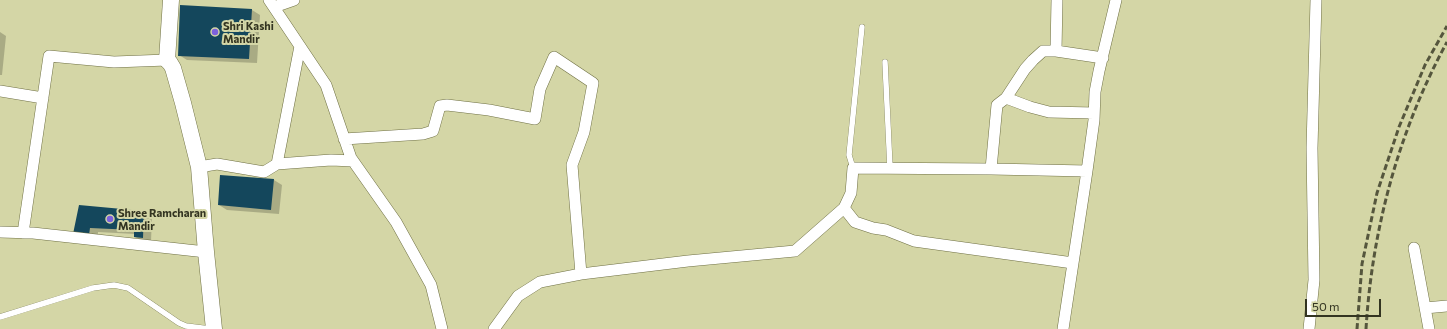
<!DOCTYPE html>
<style>
body{margin:0}
#map{position:relative;width:1447px;height:329px;overflow:hidden;background:#d4d6a6;font-family:Commissioner,sans-serif}
canvas{display:block}
.scale{position:absolute;left:1305px;top:299px;width:76px;height:18px;box-sizing:border-box;border:2px solid #333421;border-top:0;padding-left:5px;font-size:12px;line-height:14px;white-space:nowrap;color:#333421;-webkit-text-stroke:3px #d4d6a6;paint-order:stroke}
</style>
<div id="map">
<canvas width="1447" height="329"></canvas>
<div class="scale">50 m</div>
</div>
<script>
const ctx = document.querySelector('canvas').getContext('2d');
ctx.lineJoin = 'round';
function fillPath(path, color) { ctx.fillStyle = color; ctx.fill(path, 'evenodd'); }
function trace(path, color, width, dash) { ctx.strokeStyle = color; ctx.lineWidth = width; ctx.lineCap = dash ? 'butt' : 'round'; ctx.setLineDash(dash || []); ctx.stroke(path); }
function label(font, color, halo, rows, align = 'center') {
  ctx.font = font + ' Commissioner,sans-serif'; ctx.lineWidth = 4; ctx.setLineDash([]); ctx.textBaseline = 'middle'; ctx.strokeStyle = halo; ctx.fillStyle = color; for (const [text, x, y, turn = 0] of rows) {
    ctx.save(); ctx.translate(x, y); ctx.rotate((+turn || 0) * Math.PI / 180); ctx.textAlign = isNaN(turn) ? turn : align; if (halo) ctx.strokeText(text, 0, 0); ctx.fillText(text, 0, 0); ctx.restore();
  }
}
const shadow = new Path2D(`
 M181,6L252,10L260,15L257,63L187,60L179,55Z
 M0,32L6,36L2,75H0Z
 M221,176L274,180L282,185L279,214L227,210L219,205Z
 M80,206L144,212L152,216L151,242L143,241L135,237V234L98,232V239L83,238Z`);
const building = new Path2D(`
 M180,5L252,9L249,59L178,56Z
 M220,175L274,179L271,210L218,205Z
 M79,205L144,211L143,238L134,237V230L90,228L89,235L73,234Z`);
const service = new Path2D(`
 M885,62L890,168
 M853,168L849,155L862,27
 M0,317L93,288L114,285L128,288L179,323L186,326L210,329`);
const minor = new Path2D(`
 M269,0L326,85L351,158L396,222L431,285L442,329
 M1057,0L1056,51L1103,58
 M274,7L294,0
 M0,91L43,98
 M1006,98L1030,107L1049,112L1094,113
 M344,139L423,134L433,131L440,106L447,105L489,110L535,119L540,89L554,57L593,83L584,132L572,165L581,274
 M277,164L300,46
 M199,167L217,164L264,172L277,164L331,160L353,161
 M991,169L997,105L1006,98L1025,69L1033,60L1043,51H1056
 M844,208L855,222L873,228L886,230L914,241L1073,263
 M0,232L33,233L206,252
 M23,233L49,56L114,62L167,60
 M1414,248L1429,329
 M1425,308L1447,306
 M494,329L518,296L540,282L581,274L688,261L795,251L844,208L851,193L853,168L991,169L1087,171
 M1063,329L1087,171L1094,120L1095,92L1099,71L1116,0
 M1309,329L1314,280L1312,148L1316,0`);
const secondary = new Path2D(`
 M171,0L167,60L170,63L173,68L183,103L199,167L206,252L214,329`);
const rail = new Path2D(`
 M1357,329L1362,264L1377,193L1399,127L1425,65L1447,26
 M1366,329C1372,229 1399,130 1447,42`);
const markers = [
 [215,32,4,"#7c61dc"],
 [110,219,4,"#7c61dc"]
];
const poiNames = [
 ["Shri Kashi",223,26],
 ["Mandir",223,39],
 ["Shree Ramcharan",118,213],
 ["Mandir",118,226]
];
fillPath(shadow, '#0003');
fillPath(building, '#14475c');
trace(service, '#6f7044', 6);
trace(minor, '#6f7044', 12);
trace(secondary, '#6f7044', 17);
trace(service, '#fff', 5.5);
trace(minor, '#fff', 11);
trace(secondary, '#fff', 16);
trace(rail, '#55563d', 3, [6, 3]);
for (const [x, y, r, color] of markers) { const dot = new Path2D(); dot.arc(x, y, r, 0, 2 * Math.PI); ctx.fillStyle = color; ctx.fill(dot); trace(dot, '#d4d6a6', 1.5); }
label('bold 11px', '#333421', '#d4d6a6', poiNames, 'left');
</script>
